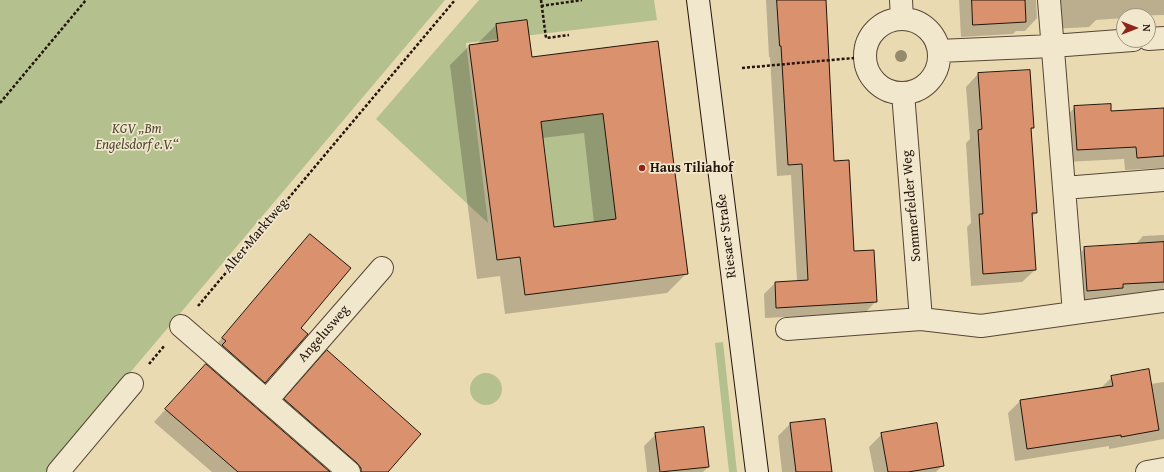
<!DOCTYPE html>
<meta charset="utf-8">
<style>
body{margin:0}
#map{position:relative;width:1164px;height:472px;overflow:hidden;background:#eadab2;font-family:"Gentium Book Plus",serif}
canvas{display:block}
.north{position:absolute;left:1116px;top:8px;width:40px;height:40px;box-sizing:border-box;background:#f1e7cd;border:1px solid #9f937f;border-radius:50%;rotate:90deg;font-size:11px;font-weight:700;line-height:16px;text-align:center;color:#23150b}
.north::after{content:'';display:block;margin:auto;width:14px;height:18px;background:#8f2418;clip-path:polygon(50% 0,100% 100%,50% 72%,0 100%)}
</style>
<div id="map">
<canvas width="1164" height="472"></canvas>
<div class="north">N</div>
</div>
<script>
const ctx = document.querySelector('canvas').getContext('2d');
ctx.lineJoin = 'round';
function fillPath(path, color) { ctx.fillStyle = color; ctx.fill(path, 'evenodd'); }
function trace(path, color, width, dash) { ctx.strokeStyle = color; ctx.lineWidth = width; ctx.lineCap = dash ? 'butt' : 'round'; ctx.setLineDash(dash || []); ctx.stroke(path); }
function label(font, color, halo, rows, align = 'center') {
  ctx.font = font + ' "Gentium Book Plus",serif'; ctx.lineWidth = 3.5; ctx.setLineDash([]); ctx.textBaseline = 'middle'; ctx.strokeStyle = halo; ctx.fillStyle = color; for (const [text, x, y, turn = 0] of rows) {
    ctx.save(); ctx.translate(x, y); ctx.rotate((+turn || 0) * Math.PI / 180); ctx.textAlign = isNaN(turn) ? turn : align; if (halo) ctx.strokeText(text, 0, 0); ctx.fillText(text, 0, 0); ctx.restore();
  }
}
const green = new Path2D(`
 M0,0H445L46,472H0Z
 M479,0H654L657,20L466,43L488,223L376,119Z
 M600,87L612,192L634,189L637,217L531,230L551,199L544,145L524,147L522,124L569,118Z
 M723,342L737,472H729L715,343Z
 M470 389a16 16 0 1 1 32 0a16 16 0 1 1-32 0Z`);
const shadow = new Path2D(`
 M766,0H825L833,162L853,252L876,301L865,313L765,318L764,294L775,283L797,281L791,175L777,176L770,57H769Z
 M959,0H1036L1037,18L1025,31H1016L1013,34L961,37Z
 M1038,0H1164V15L1124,16V18L1096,20L1089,27L1051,29L1042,1Z
 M496,25L531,58L657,42L687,273L667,293L505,314L500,276L477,279L450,65L469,46L476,45ZM584,133L594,223L553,228L542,138Z
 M978,74L1033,128L1030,131L1036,213L1031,218L1035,270L1022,282L971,286L967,227L971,223L966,143L970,139L966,87Z
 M1075,107L1110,112L1164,109V168L1125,170L1124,159L1065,162L1063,120Z
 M310,235L300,328L265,382L252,394L211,351L298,247Z
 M1164,235V293L1114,296L1110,300L1075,303L1073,260L1085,248L1135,245L1143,236Z
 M327,352L387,472H342L273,412L315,364Z
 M1112,377L1151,384L1164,382V439L1109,449V446L1015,461L1008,413L1020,401L1100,389Z
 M194,378L328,472H212L154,422Z
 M824,420L831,472H782L778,436L790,424Z
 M656,434L708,467L703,472H647L644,446Z
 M882,434L943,465L936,472H874L869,447Z`);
const building = new Path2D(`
 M777,0H826L834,161L849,160L854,251L874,250L877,302L776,308L775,282L808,280L802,164L788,165L781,46H780Z
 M972,0H1025L1026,22L973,25Z
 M527,20L532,57L658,41L688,274L525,295L520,257L497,260L469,45L498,41L496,24ZM603,114L616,219L554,227L541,122Z
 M1030,70L1034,128H1031L1037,213H1032L1036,270L983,274L979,214H983L978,130L982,129L978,73Z
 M1111,104V111L1164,108V156L1137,158L1136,147L1077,150L1074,106Z
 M310,234L351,268L301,328L308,334L265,383L222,345L226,341L222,338Z
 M1164,242V282L1123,284V288L1087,291L1084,247Z
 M327,350L421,434L388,472H361V468L357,463L284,399Z
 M206,364L330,472H238L165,409Z
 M1149,369L1159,430L1121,437V435L1027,449L1020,400L1113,386L1111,376Z
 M825,419L832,472H796L790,423Z
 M937,423L944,466L908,472H888L881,433Z
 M704,427L709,467L660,472L655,433Z`);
const path = new Path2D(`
 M541,0L546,38L569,35
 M541,6L582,0
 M742,68L865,57
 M0,103L86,0
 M198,306L455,0
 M149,364L165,345`);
const street = new Path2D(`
 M901,0L902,19
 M865 56a37 37 0 1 1 74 0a37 37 0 1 1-74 0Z
 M1148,39L1164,38
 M939,51L1052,46L1133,40
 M1064,188L1164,180
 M1074,313L1164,301
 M921,319L981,326L1074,313L1049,0
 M181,326L349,472
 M787,329L921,319L903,93
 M267,400L382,268
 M58,472L132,384
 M1147,472L1164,469`);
const secondary = new Path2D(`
 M698,0L757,472`);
const trees = [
 [901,56]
];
const markers = [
 [642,168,4,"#8f2418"]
];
const parkNames = [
 ["KGV „Bm",137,129],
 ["Engelsdorf e.V.“",137,145]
];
const poiNames = [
 ["Haus Tiliahof",650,168]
];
const streetNames = [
 ["Sommerfelder Weg",912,206,-95],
 ["Alter Marktweg",256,236,-50],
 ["Riesaer Straße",727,236,-97],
 ["Angelusweg",324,334,-49]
];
fillPath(green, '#b4c08e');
fillPath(shadow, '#0003');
fillPath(building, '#d9926d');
trace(building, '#23150b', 1);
trace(street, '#554635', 24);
trace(secondary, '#23150b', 24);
trace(path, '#23150b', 2.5, [3, 2]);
trace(street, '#f1e7cd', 22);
trace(secondary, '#f1e7cd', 22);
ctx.fillStyle = '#948a6c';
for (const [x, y] of trees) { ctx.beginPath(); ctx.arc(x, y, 6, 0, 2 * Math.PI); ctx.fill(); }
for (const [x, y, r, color] of markers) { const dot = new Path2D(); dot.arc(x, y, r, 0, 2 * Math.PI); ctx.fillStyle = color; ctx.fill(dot); trace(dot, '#f1e7cd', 1.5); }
label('italic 14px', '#4e4832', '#f1e7cd', parkNames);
label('bold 14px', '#23150b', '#f1e7cd', poiNames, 'left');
label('14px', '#23150b', '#f1e7cd', streetNames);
</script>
